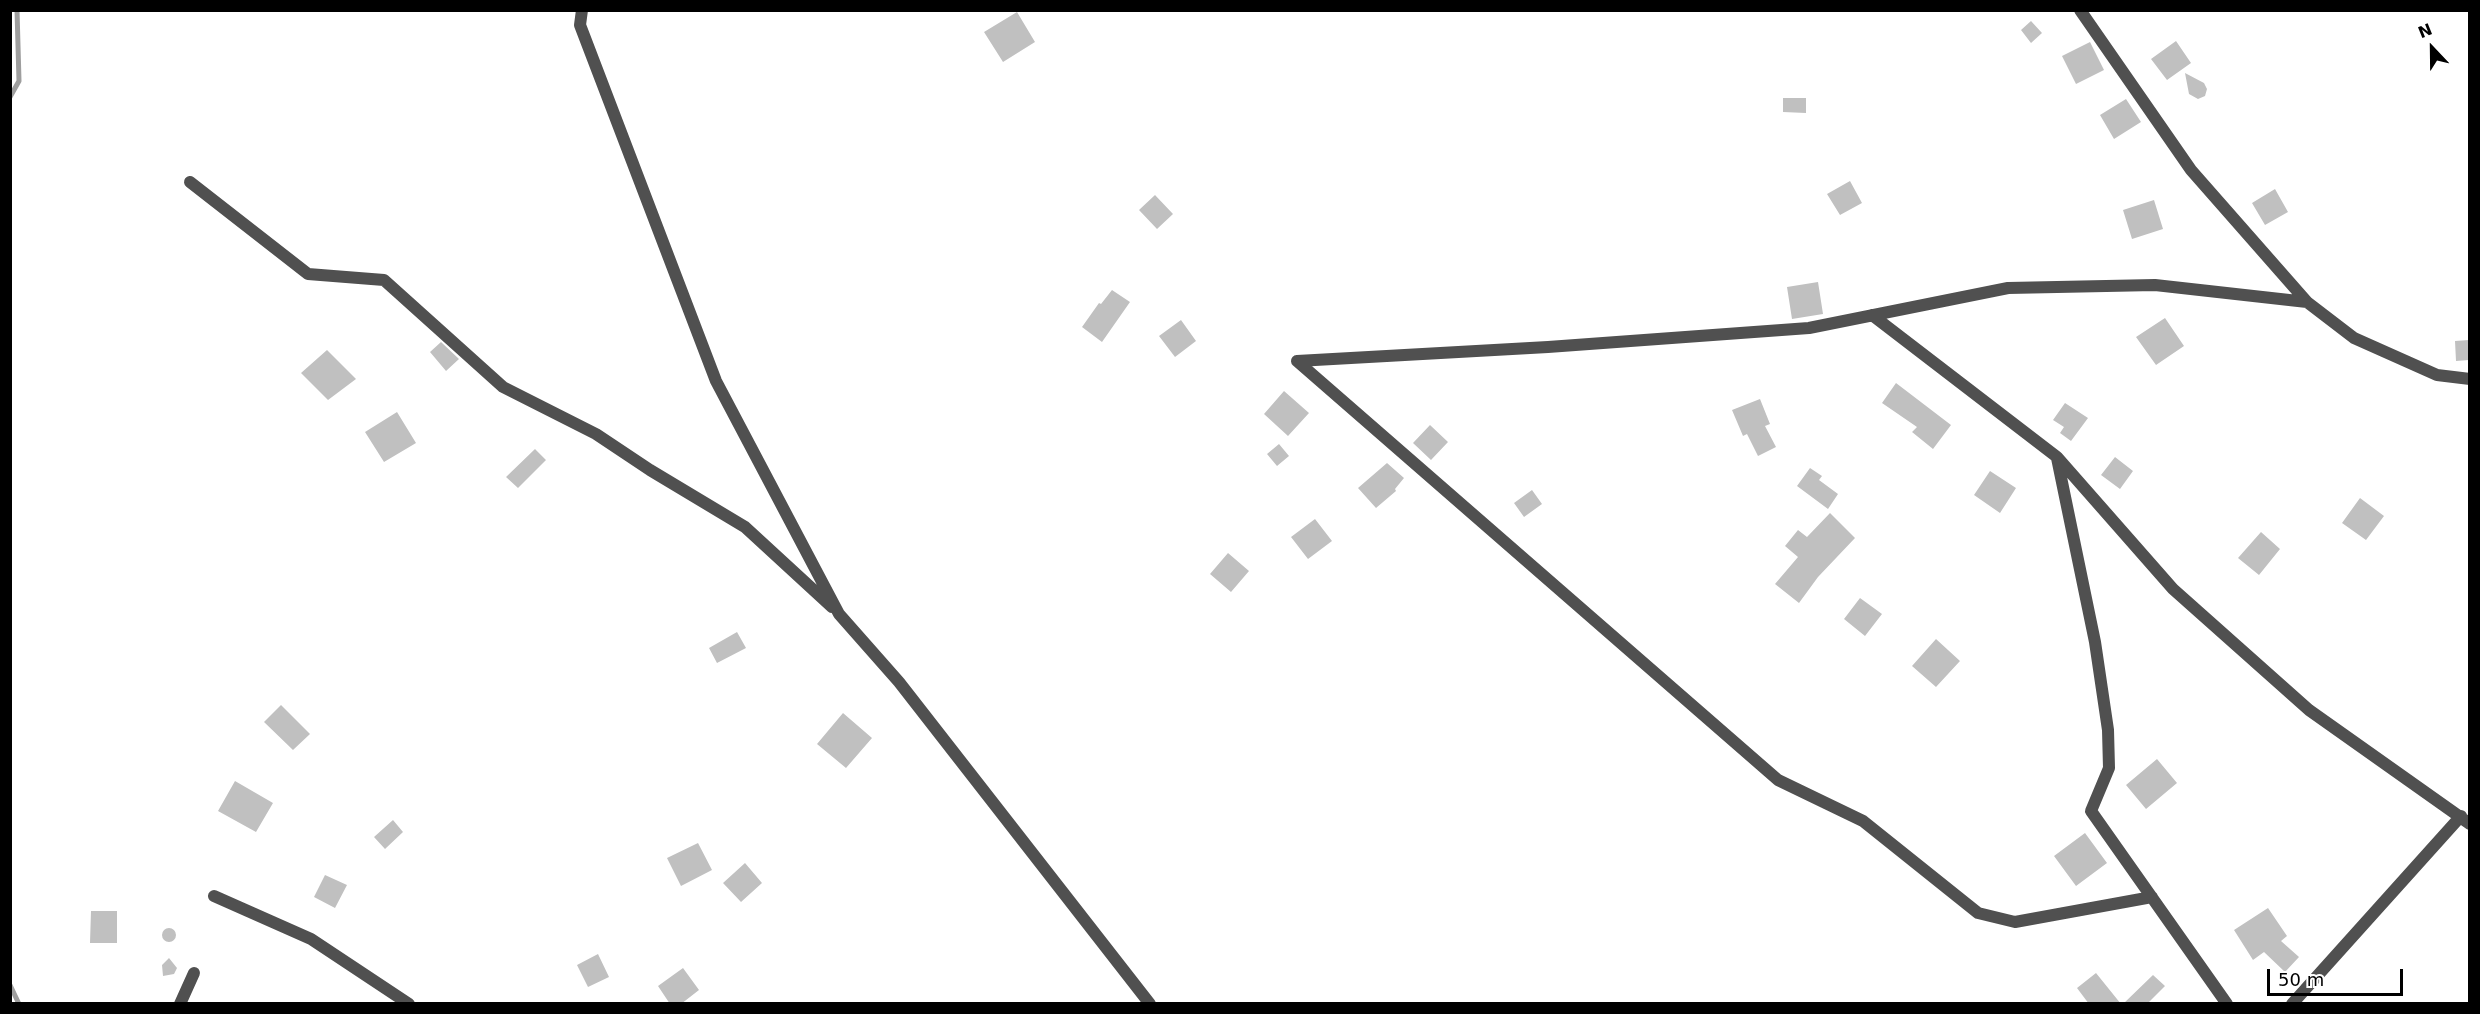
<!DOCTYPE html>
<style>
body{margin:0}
#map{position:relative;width:2480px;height:1014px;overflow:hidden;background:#fff;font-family:"DejaVu Sans",sans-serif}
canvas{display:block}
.frame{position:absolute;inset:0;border:12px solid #000;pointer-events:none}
.north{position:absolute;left:2402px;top:18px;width:60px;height:60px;-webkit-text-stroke:4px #fff;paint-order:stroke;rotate:338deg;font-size:16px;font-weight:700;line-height:24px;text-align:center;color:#000}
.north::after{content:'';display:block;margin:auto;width:21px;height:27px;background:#000;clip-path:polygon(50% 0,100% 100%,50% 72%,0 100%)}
.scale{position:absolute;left:2267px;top:969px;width:136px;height:27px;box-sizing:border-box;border:3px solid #000;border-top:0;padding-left:8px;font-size:18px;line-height:21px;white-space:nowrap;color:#000;-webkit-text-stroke:4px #fff;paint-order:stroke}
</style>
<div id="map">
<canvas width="2480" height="1014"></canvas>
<div class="frame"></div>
<div class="north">N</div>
<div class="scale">50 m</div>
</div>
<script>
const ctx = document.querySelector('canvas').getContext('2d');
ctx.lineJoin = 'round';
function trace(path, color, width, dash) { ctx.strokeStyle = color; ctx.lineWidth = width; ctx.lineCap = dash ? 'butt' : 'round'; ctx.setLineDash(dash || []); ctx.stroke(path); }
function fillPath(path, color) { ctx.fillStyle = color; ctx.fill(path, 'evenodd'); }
const stream = new Path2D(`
 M10,97L19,81L17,10
 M10,985L19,1004`);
const building = new Path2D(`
 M1017,12L1035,42L1003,62L984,32Z
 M2031,21L2042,33L2031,43L2021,30Z
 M2176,41L2191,63L2167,80L2151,59Z
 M2090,42L2104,70L2076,84L2062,56Z
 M2185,73L2204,83L2207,89L2205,96L2198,99L2189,94Z
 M1783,98H1806V113L1783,112Z
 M2126,99L2141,122L2114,139L2100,115Z
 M1850,181L1862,203L1840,215L1827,194Z
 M2275,189L2288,212L2265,225L2252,203Z
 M1155,195L1173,214L1157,229L1139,210Z
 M2154,200L2163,229L2132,239L2123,210Z
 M1818,282L1823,314L1792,319L1787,287Z
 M1112,290L1130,302L1102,342L1082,327L1099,303L1101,304Z
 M2165,318L2184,346L2156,365L2136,337Z
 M1181,320L1196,341L1175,357L1159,336Z
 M2469,340V360L2456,361L2455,341Z
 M441,342L459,359L446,371L430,352Z
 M327,350L356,379L328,400L301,373Z
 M1896,383L1951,425L1933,449L1912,432L1917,427L1882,403Z
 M1284,391L1309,413L1288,436L1264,414Z
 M1760,399L1770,424L1765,426L1776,447L1758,456L1747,434L1743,436L1732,410Z
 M2065,403L2088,418L2071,441L2060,433L2064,427L2053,420Z
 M397,412L416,443L384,462L365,432Z
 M1430,425L1448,442L1431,460L1413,443Z
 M1279,444L1289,456L1277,466L1267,454Z
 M535,449L546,460L518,488L506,477Z
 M2115,457L2133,471L2120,489L2101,475Z
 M1387,463L1404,478L1395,489L1396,491L1376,508L1358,488Z
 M1810,468L1822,476L1819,480L1838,494L1828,509L1797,486Z
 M1990,471L2016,488L2000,513L1974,495Z
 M1532,490L1542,504L1524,517L1514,503Z
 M2360,498L2384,516L2366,540L2342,523Z
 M1830,513L1855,538L1818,577L1799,603L1775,584L1798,557L1785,546L1798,530L1807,537Z
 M1315,519L1332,541L1308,559L1291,537Z
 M2261,532L2280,549L2259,575L2238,558Z
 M1228,553L1249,571L1231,592L1210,574Z
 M1860,598L1882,614L1865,636L1844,619Z
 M737,632L746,648L717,663L709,648Z
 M1936,639L1960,661L1936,687L1912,666Z
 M281,705L310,734L293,750L264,722Z
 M843,713L872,738L846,768L817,744Z
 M2157,759L2177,783L2146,809L2126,785Z
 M235,781L273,803L256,832L218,811Z
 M393,820L403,832L385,849L374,837Z
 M2085,833L2107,863L2076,886L2054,856Z
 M698,843L712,870L681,886L667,858Z
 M745,863L762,883L741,902L723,883Z
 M325,875L347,885L335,908L314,897Z
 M2268,908L2287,936L2281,941L2299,957L2285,972L2264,952L2253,960L2234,930Z
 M91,911H117V943H90Z
 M162 935a7 7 0 1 1 14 0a7 7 0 1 1-14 0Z
 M598,954L609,977L588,987L577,965Z
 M169,958L177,968L174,974L163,976L162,965Z
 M683,968L699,990L681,1004H670L658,986Z
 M2096,973L2121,1004H2089L2077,988Z
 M2153,975L2165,986L2147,1004H2123Z`);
const street = new Path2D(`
 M582,10L580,25L716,381L839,614L899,682L1150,1004
 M2080,10L2191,170L2307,302
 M190,182L308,274L384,280L503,387L596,434L650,470L745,527L832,607
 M1872,315L2057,457L2173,589L2309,710L2470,824
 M1297,361L1548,347L1809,328L2008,288L2155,285L2307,302L2354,338L2437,375L2470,379
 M1297,361L1778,780L1863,821L1978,913L2015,922L2152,897
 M2057,458L2095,642L2108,730L2109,768L2091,811L2227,1004
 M214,896L311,939L409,1004
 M180,1004L194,973
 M2292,1004L2461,816`);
trace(stream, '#9e9e9e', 5);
fillPath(building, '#c0c0c0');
trace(street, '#505050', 12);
</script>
